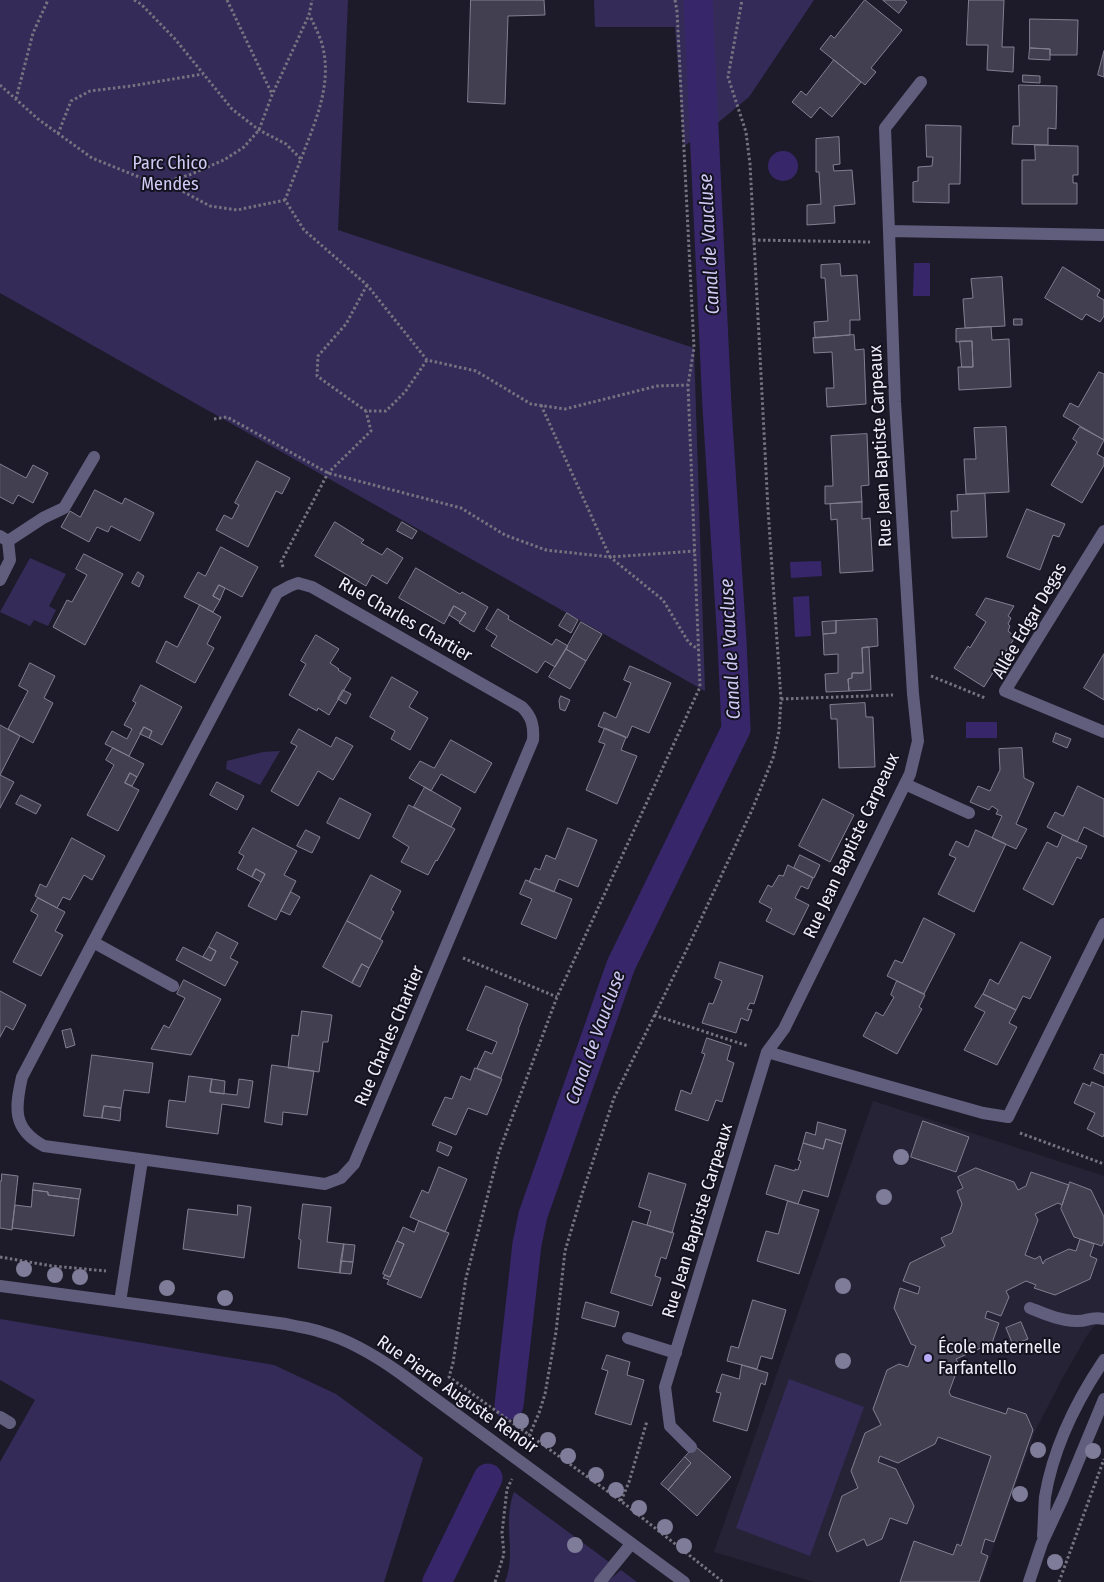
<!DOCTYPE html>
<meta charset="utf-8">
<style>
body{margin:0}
canvas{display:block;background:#1d1b29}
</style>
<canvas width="1104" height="1582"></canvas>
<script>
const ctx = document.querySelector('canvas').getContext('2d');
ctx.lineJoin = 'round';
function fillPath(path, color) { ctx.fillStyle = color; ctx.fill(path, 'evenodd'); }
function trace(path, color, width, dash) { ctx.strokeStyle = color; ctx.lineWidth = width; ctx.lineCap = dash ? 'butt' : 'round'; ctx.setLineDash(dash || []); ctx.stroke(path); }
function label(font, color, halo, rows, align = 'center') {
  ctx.font = font + ' "Fira Sans Condensed",sans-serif'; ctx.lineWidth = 4; ctx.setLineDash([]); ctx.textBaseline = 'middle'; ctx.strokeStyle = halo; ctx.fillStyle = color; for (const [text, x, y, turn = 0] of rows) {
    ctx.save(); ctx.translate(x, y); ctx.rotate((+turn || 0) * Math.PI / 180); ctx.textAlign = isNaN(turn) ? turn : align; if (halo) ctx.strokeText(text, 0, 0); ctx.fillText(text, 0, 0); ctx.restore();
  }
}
const built = new Path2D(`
 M873,1101L1104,1176V1313L1086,1337L1062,1379L1036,1429L981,1582H814L714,1552Z`);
const green = new Path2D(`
 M0,0H348L338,230L694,348L705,691L0,293Z
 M594,0H814L749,97L715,125L684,146L675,27H595Z
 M30,558L66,574L49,606L56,610L48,626L34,620L30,626L0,612Z
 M280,751L260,785L226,769L227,761L263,752Z
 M0,1319L274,1365L336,1394L423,1458L384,1582H0V1462L35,1400L0,1380Z
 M789,1379L864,1407L810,1556L736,1528Z
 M514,1492L609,1562L594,1582H505C517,1554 502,1523 514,1492Z
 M621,1570L637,1582H607Z`);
const water = new Path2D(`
 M768 166a15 15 0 1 1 30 0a15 15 0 1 1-30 0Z
 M914,263H930V296H913Z
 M821,561L822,576L791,578L790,562Z
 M809,596L811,636L795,637L793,597Z
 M966,722H997V738H966Z`);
const canal = new Path2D(`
 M509,1405L527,1244L533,1215L621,965L736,729L732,642L717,407L698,0
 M437,1582L488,1478`);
const building = new Path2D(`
 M471,0H544L545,15L508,16L505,104L468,102Z
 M865,0L902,30L871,68L876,72L865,85L820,49L831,35L834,38Z
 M883,0H904L907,2L899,13Z
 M969,0H1004L1002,47H1014L1013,72L987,70L988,45H967Z
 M1030,19L1078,20L1077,55H1050V49L1030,48Z
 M1030,48L1050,49V60L1029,59Z
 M1104,51V77L1098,75Z
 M834,60L861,82L832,117L820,107L811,118L792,102L801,91L806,95Z
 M1023,75L1040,76V83L1023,82Z
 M1019,85L1057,86L1056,129L1048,128V145L1012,144L1013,126H1019Z
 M926,125L961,126L960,184H949V203L913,202V182L918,181V167L932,166L933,157H927Z
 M839,137L840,164L833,165L834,171L852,170L855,204L834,206L835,223L807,225V205L821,204L819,172H816V139Z
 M1035,145L1078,146V175H1073V183H1077V204H1022V160H1035Z
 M840,264L841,276L857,275L860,320H850V335L815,338L814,322L828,321L825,278H821V265Z
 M1063,267L1100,290L1097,296L1104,300V316L1100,322L1086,314L1082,320L1045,298Z
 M1002,277L1005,326L965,328L963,299L973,298L971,279Z
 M1014,319H1022V325H1014Z
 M991,327L992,340L1009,339L1011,387L959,390L958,367H973L972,341L956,342V329Z
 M854,335L855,350L864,349L866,404L827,407L826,388H834L832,352L814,353L813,338Z
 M960,341H972L973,367H962Z
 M1099,372L1104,374V440L1063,416L1070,403L1078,407Z
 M1006,427L1009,492L966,494L964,459H976L974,428Z
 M1080,427L1104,440L1097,454L1104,458V465L1082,503L1051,485L1077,442L1073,439Z
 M867,434L869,485L861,486L862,502L825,504V486H833L831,436Z
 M257,461L290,478L282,494L276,491L248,547L216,530L224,515L232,519L239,505L235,503Z
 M0,464L26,478L33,465L48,473L33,503L18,495L13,504L0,497Z
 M95,490L122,504L125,498L154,513L140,541L111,526L108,532L97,527L89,542L61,527L70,511L80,517Z
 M985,494L987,537L952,538L951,511H958L957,495Z
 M862,502V519L870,518L873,571L840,573L837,519L831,520L830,504Z
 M1027,509L1065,524L1059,537L1053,535L1040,570L1007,557Z
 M335,522L364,540L361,543L382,555L387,548L403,558L387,584L372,575L366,586L315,556Z
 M402,522L417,531L412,539L397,531Z
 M221,547L258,567L242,597L219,585L213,596L220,600L213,612L184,597L198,572L205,576Z
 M84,554L123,574L85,645L53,627L67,600L72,602L87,575L76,569Z
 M416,568L460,594L462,592L488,607L474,632L459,623L466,613L454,606L444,624L399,598Z
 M138,572L144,576L139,587L132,583Z
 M219,585L225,588L220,600L213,596Z
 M986,598L1014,606L1008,616L1011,618L1008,624L1010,626L1008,631L1015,637L984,687L954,668L968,646L970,648L986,622L976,615Z
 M200,605L221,617L207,644L214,648L195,683L156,662L166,641L177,647Z
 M454,606L466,613L460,622L449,615Z
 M498,609L509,616L508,619L552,645L556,639L568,646L555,667L545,661L537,673L491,646L497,636L486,629Z
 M567,613L578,620L571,633L559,626Z
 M877,619L878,646L862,648L863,673H852V678L848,679L849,691L826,692L825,674L838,673V654L824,655L823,634L836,633V621Z
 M836,621V633L823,634L822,622Z
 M581,622L602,634L586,661L566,649Z
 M316,635L339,649L330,663L339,669L338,670L351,678L329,715L318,708L317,711L289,695L306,664L301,661Z
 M869,647L871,690L849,691L848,679L852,678V673H863L862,648Z
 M566,649L586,661L570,689L549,677Z
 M1104,654V700L1084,688Z
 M30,663L55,676L44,698L53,703L33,743L8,729L28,691L19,686Z
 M630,666L671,683L649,733L632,726L627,738L598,726L604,712L616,718L631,683L624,680Z
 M392,677L418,692L409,707L428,718L410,750L391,739L395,731L370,717Z
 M141,685L182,707L162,745L149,738L152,731L144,727L129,756L105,744L112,731L127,739L132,729L124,725L136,703L133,701Z
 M343,690L351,694L346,704L338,699Z
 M561,696L570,700L565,711L560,709L559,701Z
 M865,703L866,717H873L875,767L839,768L837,719H831L830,705Z
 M0,725L20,736L0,775Z
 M144,727L152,731L149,738L140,734Z
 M605,728L626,737L621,750L637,756L617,804L586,790L605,744L599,742Z
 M299,729L331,747L336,737L353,746L333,780L318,771L298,806L271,791L297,746L291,743Z
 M1056,733L1071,739L1067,748L1053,742Z
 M451,740L492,763L475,793L441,774L431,791L409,778L420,761L434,768Z
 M113,748L144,764L137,777L130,773L125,783L139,790L118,831L87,815L114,765L106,760Z
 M1022,748L1024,778L1034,783L1016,824L1027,829L1016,849L992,838L1002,816L996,814L998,810L992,806L989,810L970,802L978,786L990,791L1000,770L999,749Z
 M130,773L137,777L132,786L125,783Z
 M0,775L14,782L0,808Z
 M217,782L244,796L237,810L210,795Z
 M1078,786L1104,799V837L1084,827L1077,842L1047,827L1055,812L1063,816Z
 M425,787L461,808L451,827L414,807Z
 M21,795L41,805L36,814L16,804Z
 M340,798L371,814L359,839L327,823Z
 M823,799L854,815L830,862L799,846Z
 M409,805L455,829L437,861L436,860L428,875L401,862L409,847L393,837Z
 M253,828L297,851L284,875L296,881L276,920L248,906L265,874L256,869L252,877L237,869L244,856L239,853Z
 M568,828L597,840L578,887L559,879L554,892L529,882L535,868L540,870L546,855L555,859Z
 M306,830L320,837L312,853L297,846Z
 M976,830L1006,844L974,912L938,894L956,858L949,855L956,841L968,847Z
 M1063,835L1087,846L1081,859L1077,857L1053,905L1023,889L1047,842L1057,847Z
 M72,838L105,856L92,880L84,875L70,900L63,897L57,908L35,896L40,884L46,887Z
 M800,855L820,865L814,878L794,868Z
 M788,865L813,878L808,889L801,886L795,898L809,905L794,935L766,921L772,909L759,902L768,885L772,887L779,875L783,876Z
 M256,869L265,874L261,882L252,877Z
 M371,875L401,891L391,910L394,912L380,939L347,921Z
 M526,880L572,899L556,939L521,924L532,899L520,894Z
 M291,892L300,897L290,915L281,911Z
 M38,898L65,912L55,931L63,935L41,976L13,962L38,915L31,911Z
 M924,918L955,934L924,994L887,976L895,960L902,963Z
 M347,921L383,941L369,968L362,964L352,983L323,967Z
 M217,932L238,943L230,958L238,962L225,986L176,960L183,947L211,961L216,951L209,947Z
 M1021,942L1051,957L1030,999L1023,996L1016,1010L983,994L990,979L998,984Z
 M209,947L216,951L211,961L203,957Z
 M720,962L763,976L754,1004L750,1003L747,1009L752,1010L748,1021L741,1018L736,1033L702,1023L709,1003L713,1004L722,981L715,978Z
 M362,964L369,968L360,987L352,983Z
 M184,980L221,999L191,1055L151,1049L164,1025L169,1028L185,998L177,994Z
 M897,981L925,995L919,1007L922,1009L897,1054L863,1036L876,1012L883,1016L894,997L891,995Z
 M486,986L528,1004L518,1030H519L501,1078L477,1068L485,1051L492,1054L497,1042L467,1030Z
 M0,991L26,1005L13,1030L6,1026L0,1037Z
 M983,994L1016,1010L1009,1023L1017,1027L997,1065L964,1050L985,1012L975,1007Z
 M302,1011L332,1015L328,1042H323L319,1072L288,1068L292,1035L298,1036Z
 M71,1029L75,1045L66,1048L62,1031Z
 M707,1038L731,1046L727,1060L734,1063L722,1102L716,1100L708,1121L675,1110L681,1090L691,1094L705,1054L702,1053Z
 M1101,1054L1104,1055V1074L1094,1069Z
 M92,1055L153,1063L149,1093L124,1090L121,1108L104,1106L102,1118L84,1116Z
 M272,1065L314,1071L307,1115L283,1112L282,1125L265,1122Z
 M475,1068L502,1079L487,1115L468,1108L456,1135L432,1125L445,1097L452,1099L461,1076L470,1080Z
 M189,1076L212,1079L210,1092L237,1095L239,1079L253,1081L249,1108L222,1104L218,1134L166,1127L169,1100L185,1102Z
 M212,1079L225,1081L224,1094L210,1092Z
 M1092,1082L1104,1087V1134L1103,1137L1087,1129L1095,1113L1074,1103L1083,1083L1090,1086Z
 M104,1106L121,1108L120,1121L102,1118Z
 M923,1121L969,1137L956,1172L911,1157Z
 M818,1122L846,1130L842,1144L826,1139L823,1149L803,1143L806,1132L815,1135Z
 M826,1139L842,1144L828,1197L803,1190L798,1204L766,1194L775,1165L795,1171V1169L798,1170L801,1161L798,1160L803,1143L823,1149Z
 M440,1142L452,1147L448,1156L437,1151Z
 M439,1167L467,1179L445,1232L410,1217L422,1190L428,1193Z
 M976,1168L1014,1182L1018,1190L1026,1186L1031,1172L1069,1185L1062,1205L1058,1203L1035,1214L1038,1220L1025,1255L1035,1259L1040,1256L1043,1264L1045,1260L1069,1249L1076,1251L1080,1239L1094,1244L1090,1256L1097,1259L1090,1279L1055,1295L1034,1288L1036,1285L1026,1281L1006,1291L1009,1297L1001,1316L987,1311L985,1318L999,1323L992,1343L956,1359L959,1365L949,1392L951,1396L1006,1414L1008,1408L1026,1414L1033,1430L994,1542L985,1539L981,1553L988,1556L979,1582H900L914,1541L953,1555L957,1544L961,1546L991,1456L938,1437L935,1444L898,1463L880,1456L878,1462L896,1469L914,1506L907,1524L890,1518L882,1539L867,1546L864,1539L837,1552L829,1534L842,1496L858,1488L851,1471L865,1433L881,1425L873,1409L887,1370L899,1364L908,1367L916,1346L911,1344L894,1308L900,1288L918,1294L920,1287L903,1281L910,1263L945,1246L941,1238L952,1233L962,1204L957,1191L963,1188L958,1177Z
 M649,1173L686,1184L672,1233L647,1225L651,1211L639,1207Z
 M2,1174L18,1176L12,1230L0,1228V1181H1Z
 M1070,1182L1091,1190L1104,1217V1241L1102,1246L1074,1237L1061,1209Z
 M34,1183L81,1189L79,1199L48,1195V1192L33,1190Z
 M33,1190L48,1192V1195L79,1199L74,1236L12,1228L15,1205L31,1207Z
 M788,1201L819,1210L799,1274L757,1261L766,1231L778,1234Z
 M303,1204L331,1207L327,1242L344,1244L340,1273L298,1268L301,1240L299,1239Z
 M238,1205L251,1207L244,1258L183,1249L188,1209L237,1215Z
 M419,1221L449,1233L421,1298L387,1284L389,1280L383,1278L385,1275L390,1277L404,1244L397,1241L403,1227L414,1232Z
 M633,1221L674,1233L666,1259L661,1257L655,1276L661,1278L652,1306L611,1293Z
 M397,1241L404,1244L390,1277L383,1274Z
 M344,1244L355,1245L353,1262L341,1261Z
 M341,1261L353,1262L351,1274L340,1273Z
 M753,1300L786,1310L772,1359L761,1356L757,1369L727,1361L731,1346L738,1348Z
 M586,1302L619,1312L615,1327L582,1318Z
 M1021,1322L1028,1339L1013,1345L1006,1328Z
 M607,1355L630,1362L627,1375L644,1380L631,1425L595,1414L608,1371L602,1369Z
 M742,1365L768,1373L765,1385L761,1383L747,1431L713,1421L721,1393L716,1392L722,1374L739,1379Z
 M695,1446L731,1477L697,1516L668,1490L691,1463L685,1457Z
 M685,1457L691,1463L668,1490L661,1484Z`);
const path = new Path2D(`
 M134,0L141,4L175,39L232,109L259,130L286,144L301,159L285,200L304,230L367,285L427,360L476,371L531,404L565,409L657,386L688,385
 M227,0L272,94
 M675,0L677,11L694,348L688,385L700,687L557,997L499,1152L466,1278L453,1363L449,1377L621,1501L723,1582
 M0,85L38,119L92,158L139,177L165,182L210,206L237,210L285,200
 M16,99L33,33L48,0
 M58,134L71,101L90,91L131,86L203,74
 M301,159C315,122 333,84 322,44C319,34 314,25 310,16
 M165,182L189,175L224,160L244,147L259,130L272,95L309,15L312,0
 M753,240L870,242
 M367,285L346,324L318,356L317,376L366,411H386L405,392L427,360
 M541,405L610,557L695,551
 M214,419L227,417L328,473L461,508L505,535L546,550L610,557L663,600L689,643L698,649
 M283,567L281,562L328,473L371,431L366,411
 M931,676L985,698
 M781,699L893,695
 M463,958L557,997
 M654,1015L748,1046
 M1020,1133L1104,1164
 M0,1257L52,1266L106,1271
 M529,1436L539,1413L545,1394L556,1332L565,1251L582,1194L614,1098L687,949L752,810L773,758L779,731L781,699L768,509L750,164L746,132L728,77L742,0
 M621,1501L629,1482L647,1421
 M495,1582L504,1554L502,1533L507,1489L512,1479
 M1059,1582L1104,1459`);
const minor = new Path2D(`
 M889,231L885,128L921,82
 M1104,531L1005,691L1104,732
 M0,536L8,541L10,560L0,580
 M8,541L43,518L64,508L94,457
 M298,583L312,587L522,707C532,717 534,726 533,740L354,1164L341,1178L325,1184L44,1146C12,1129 15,1108 22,1077L277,593L290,586Z
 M905,784L969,813
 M93,942L173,986
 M767,1052L983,1113L1008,1117L1104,924
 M0,1286L286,1324C298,1327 310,1328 321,1332C350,1340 376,1356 400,1373L684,1582
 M120,1302L142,1160
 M1030,1308C1045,1314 1060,1321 1076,1321C1087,1322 1090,1316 1104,1319
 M628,1338L676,1353
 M0,1417L10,1423
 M691,1447L670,1426L665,1387L767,1052L784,1029L905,784L910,774L918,741L913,694L895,402L889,231L1104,235
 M1043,1536C1044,1523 1044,1510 1045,1497C1053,1449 1077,1400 1104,1360
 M600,1582L631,1544
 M1029,1582L1042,1543L1063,1498L1104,1399`);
const trees = [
 [901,1157],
 [884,1197],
 [24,1269],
 [55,1275],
 [80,1277],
 [843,1286],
 [167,1288],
 [225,1298],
 [843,1361],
 [521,1421],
 [548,1440],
 [1038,1450],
 [1093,1451],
 [568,1456],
 [596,1475],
 [616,1490],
 [1020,1494],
 [639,1508],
 [665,1527],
 [575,1545],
 [684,1546],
 [1055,1562]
];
const markers = [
 [928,1358,5,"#b7abf8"]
];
const parkNames = [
 ["Parc Chico",170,164],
 ["Mendes",170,185]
];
const streetNames = [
 ["Rue Jean Baptiste Carpeaux",881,446,-93],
 ["Rue Charles Chartier",405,620,30],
 ["Allée Edgar Degas",1030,621,-60],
 ["Rue Jean Baptiste Carpeaux",852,846,-65],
 ["Rue Charles Chartier",390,1036,-67],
 ["Rue Jean Baptiste Carpeaux",698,1221,-73],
 ["Rue Pierre Auguste Renoir",457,1395,35]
];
const poiNames = [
 ["École maternelle",938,1348],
 ["Farfantello",938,1369]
];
const waterNames = [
 ["Canal de Vaucluse",710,244,-93],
 ["Canal de Vaucluse",731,649,-93],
 ["Canal de Vaucluse",596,1038,-70]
];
fillPath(built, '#262337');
fillPath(green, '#342b59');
fillPath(water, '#38266b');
trace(canal, '#38266b', 29);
fillPath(building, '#424050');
trace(building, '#817f91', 1);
trace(path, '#75737f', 3, [2.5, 2.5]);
trace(minor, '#615d7d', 12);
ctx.fillStyle = '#7f7c99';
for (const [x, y] of trees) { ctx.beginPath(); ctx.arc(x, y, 8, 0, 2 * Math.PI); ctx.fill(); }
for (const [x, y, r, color] of markers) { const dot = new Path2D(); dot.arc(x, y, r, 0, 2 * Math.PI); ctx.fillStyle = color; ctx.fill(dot); trace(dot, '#14121f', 2); }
label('18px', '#d0cbf5', '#14121f', parkNames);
label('18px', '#f0eff9', '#14121f', streetNames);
label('18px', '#f0eff9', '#14121f', poiNames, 'left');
label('italic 19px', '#cec9f3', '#14121f', waterNames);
</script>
